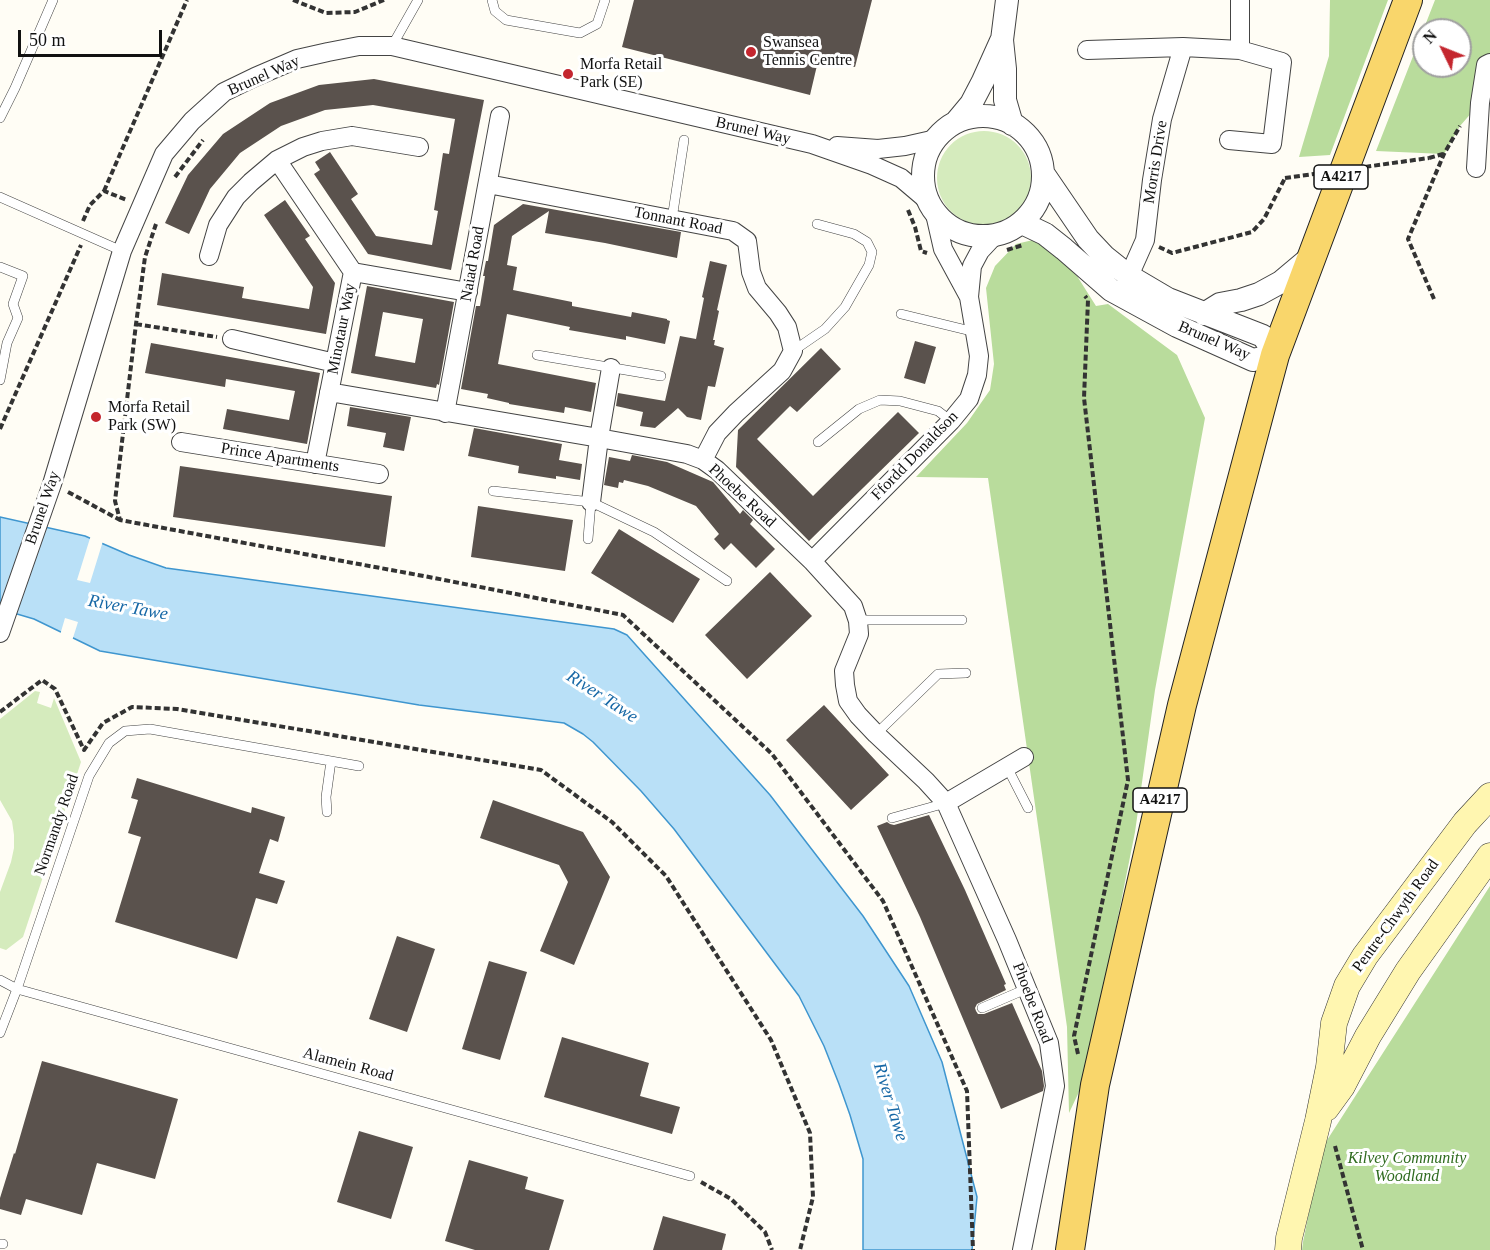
<!DOCTYPE html>
<style>
body{margin:0}
#map{position:relative;width:1490px;height:1250px;overflow:hidden;background:#fffdf5;font-family:Georgia,serif}
canvas{display:block}
.north{position:absolute;left:1412px;top:18px;width:60px;height:60px;box-sizing:border-box;background:#fff;border:2px solid #a0a0a0;border-radius:50%;rotate:313deg;font-size:16px;font-weight:700;line-height:24px;text-align:center;color:#111}
.north::after{content:'';display:block;margin:auto;width:21px;height:27px;background:#c4262e;clip-path:polygon(50% 0,100% 100%,50% 72%,0 100%)}
.scale{position:absolute;left:18px;top:30px;width:144px;height:27px;box-sizing:border-box;border:3px solid #111;border-top:0;padding-left:8px;font-size:18px;line-height:21px;white-space:nowrap;color:#111;-webkit-text-stroke:4px #fff;paint-order:stroke}
</style>
<div id="map">
<canvas width="1490" height="1250"></canvas>
<div class="north">N</div>
<div class="scale">50 m</div>
</div>
<script>
const g = document.querySelector('canvas').getContext('2d');
g.lineJoin = 'round';
function paint(path, color) { g.fillStyle = color; g.fill(path, 'evenodd'); }
const toPath = rows => new Path2D(rows.map(r => 'M' + r).join(''));
function stroke(path, color, width, dash) { g.strokeStyle = color; g.lineWidth = width; g.lineCap = dash ? 'butt' : 'round'; g.setLineDash(dash || []); g.stroke(path); }
function write(font, color, halo, rows, align = 'center') {
  g.font = font + ' Georgia,serif'; g.lineWidth = 6; g.setLineDash([]); g.textBaseline = 'middle'; g.strokeStyle = halo; g.fillStyle = color; for (const [text, x, y, turn = 0] of rows) {
    g.save(); g.translate(x, y); g.rotate((+turn || 0) * Math.PI / 180); g.textAlign = isNaN(turn) ? turn : align; if (halo) g.strokeText(text, 0, 0); g.fillText(text, 0, 0); g.restore();
  }
}
const green = toPath([
 '937 178a47 47 0 1 1 94 0a47 47 0 1 1-94 0Z',
 [35,691,40,692,37,703,51,708,54,698,81,762,23,937,6,950,0,948,0,892,11,862,14,848,14,835,12,821,0,800,0,719]
]);
const forest = toPath([
 [1330,0,1388,0,1330,155,1299,157,1329,56],
 [1435,0,1490,0,1490,63,1480,103,1460,126,1444,154,1376,151],
 [1424,30,1460,30,1460,66,1424,66],
 [1033,240,1052,252,1077,276,1096,306,1108,304,1177,355,1205,418,1155,690,1135,832,1086,1077,1069,1113,1067,1027,988,478,916,477,967,423,990,390,994,364,986,288,995,266,1016,244],
 [1490,886,1490,1250,1302,1250,1303,1242,1322,1148]
]);
const water = toPath([
 [0,517,85,536,129,555,166,568,614,629,627,635,770,795,863,916,909,986,942,1062,977,1197,972,1250,863,1250,863,1159,850,1115,839,1084,824,1046,799,996,674,829,641,791,593,742,583,734,564,723,419,705,100,651,34,619,0,609,0,517]
]);
const pier = toPath([
 [91,535,103,541,90,583,77,580],
 [65,618,78,622,72,641,60,635]
]);
const building = toPath([
 [634,0,872,0,855,67,819,57,810,95,622,47],
 [374,79,484,100,451,270,368,254,314,174,320,170,315,162,330,152,358,194,351,199,376,236,432,245,438,211,434,210,443,153,449,154,455,119,373,105,325,110,281,126,240,153,210,189,189,234,165,223,188,175,223,134,270,103,319,85],
 [285,200,310,236,305,239,335,283,326,334,157,305,162,273,244,287,242,298,309,309,313,287,264,215],
 [523,204,681,232,677,258,605,243,545,233,549,211,512,236,507,265,517,267,513,290,572,302,572,306,631,317,632,312,667,319,667,320,670,321,665,344,626,336,626,340,569,330,570,327,507,314,498,364,596,383,591,412,565,407,564,413,509,404,509,403,487,398,488,394,461,389,476,306,480,306,485,276,483,276,486,261,488,261,494,225],
 [710,261,727,265,717,310,719,311,713,340,715,340,714,345,724,348,715,387,708,386,701,420,687,417,678,408,655,428,640,426,643,412,616,406,618,393,665,401,680,336,696,339,704,298,702,297],
 [367,286,454,302,439,385,437,384,436,388,351,373],
 [383,312,423,319,415,363,375,356],
 [915,341,936,347,925,384,904,378],
 [151,343,320,373,307,444,223,429,227,409,289,420,295,391,226,379,225,387,145,373],
 [821,348,841,369,797,412,790,406,757,439,813,496,898,412,919,433,809,541,736,467,738,430],
 [350,407,411,417,404,451,383,447,386,433,347,426],
 [474,428,562,444,559,460,582,464,580,480,556,476,556,479,518,473,519,466,468,456],
 [632,455,667,462,713,482,740,514,743,510,753,520,750,524,775,549,756,568,731,543,724,550,714,539,719,534,696,506,648,486,624,480,623,483,619,482,618,488,604,485,609,457,630,461],
 [180,466,392,496,385,547,173,517],
 [478,506,573,520,565,571,471,557],
 [619,529,700,579,673,623,591,573],
 [770,572,812,616,747,679,705,635],
 [824,705,889,775,851,810,786,740],
 [137,778,251,813,252,807,285,817,278,842,270,839,259,873,285,881,277,904,256,898,237,959,115,922,141,837,128,833,138,800,131,798],
 [493,800,583,832,610,877,574,965,540,951,568,882,559,865,480,838],
 [929,815,965,890,1006,984,1004,985,1006,990,977,1004,975,1008,976,1011,978,1014,984,1014,1012,1003,1042,1071,1044,1086,1043,1091,1001,1109,920,917,877,826,887,822,890,824,894,825],
 [397,936,435,949,407,1032,369,1019],
 [489,961,527,972,500,1060,462,1049],
 [562,1037,649,1063,640,1096,680,1107,672,1134,544,1097],
 [42,1061,178,1099,155,1179,97,1163,82,1215,26,1199,21,1215,0,1209,0,1198,14,1153,15,1154],
 [359,1131,413,1147,391,1219,337,1202],
 [469,1160,528,1177,525,1189,564,1200,549,1250,475,1250,445,1241],
 [663,1216,726,1234,722,1250,653,1250]
]);
const path = toPath([
 [293,0,326,13,355,12,384,0],
 [1429,158,1443,154],
 [175,177,203,140],
 [104,191,187,0],
 [908,210,915,227,921,251,927,253],
 [83,221,90,205,104,191,127,200],
 [156,224,145,257,136,324,115,501,120,520,429,577,623,615,772,754,883,901,967,1091,973,1250],
 [1159,247,1172,253,1252,232,1264,219,1285,178],
 [1007,250,1023,245],
 [1434,299,1408,239,1444,154,1460,126],
 [136,324,217,337],
 [0,429,81,245],
 [68,492,120,520],
 [0,712,42,680,55,689,84,750,103,723,132,707,177,709,541,770,612,822,666,876,771,1040,810,1133,813,1197,800,1250],
 [1078,1054,1074,1036,1128,780,1084,398,1088,300,1085,296],
 [1335,1146,1363,1250],
 [701,1182,731,1199,765,1232,772,1250]
]);
const service = toPath([
 [492,0,495,11,506,20,580,33,597,24,605,0],
 [392,46,418,0],
 [0,118,15,88,53,0],
 [0,197,122,251],
 [672,219,684,140],
 [0,267,23,276,13,304,18,318,7,343,0,380],
 [901,314,975,332],
 [793,351,825,329,845,307,869,265,872,252,867,242,854,234,817,224],
 [537,355,661,376],
 [818,442,859,409,880,400,900,401,938,411,951,421],
 [493,491,591,502,654,532,727,581],
 [588,539,591,502],
 [858,620,962,620],
 [876,734,938,674,966,673],
 [1007,767,1028,808],
 [327,812,326,797,331,761],
 [892,818,946,803],
 [0,980,17,989,690,1176],
 [982,1008,1026,989],
 [0,1033,17,989,89,776,109,743,125,731,150,729,359,766],
 [0,1244,3,1244]
]);
const minor = toPath([
 [1087,50,1183,47],
 [1229,140,1272,144,1282,62,1240,50],
 [837,146,878,149,905,146,936,139],
 [277,160,353,272],
 [1476,168,1480,103,1486,65,1490,63],
 [488,184,733,231,747,241,751,272,757,288,778,313,787,327,793,351,782,371,736,413,717,433,703,460],
 [935,214,943,249,969,297],
 [209,256,218,225,236,197,251,182,277,160,303,147,322,141,352,136,419,147],
 [353,272,468,292],
 [1129,276,1145,240,1152,180,1162,119,1183,47,1240,50,1240,0],
 [232,339,335,363],
 [329,392,599,438,687,454,703,460,717,470,812,561,853,606,858,621,859,634,844,671,845,685,848,701,858,715,876,734,926,781,946,803,1007,940,1049,1043,1055,1086,1022,1250],
 [445,413,500,116],
 [181,442,379,474],
 [315,464,353,272],
 [591,502,599,438,611,368],
 [812,561,951,421,969,399,977,375,979,356,969,297,972,266,980,251,994,236],
 [0,633,52,484,122,251,164,154,192,121,224,92,255,77,297,59,328,52,359,46,392,46,812,144,872,165,901,178,927,200],
 [946,803,1024,757]
]);
const tertiary = toPath([
 [1007,0,1002,40,1005,69,1005,100,1012,124],
 '923 176a60 60 0 1 1 120 0a60 60 0 1 1-120 0Z',
 [956,122,971,104,983,81,1001,41],
 [1022,223,1045,234,1064,249,1111,290,1177,326,1253,360,1275,355,1263,336,1168,299,1129,276,1104,256,1088,239,1043,173],
 [1204,314,1220,304,1241,300,1259,294,1281,282,1312,256]
]);
const secondary = toPath([
 [1326,1108,1342,1086,1368,1036,1408,971,1490,856],
 [1288,1250,1289,1238,1318,1121,1329,1067,1334,1023,1347,986,1365,956,1465,823,1490,796]
]);
const primary = toPath([
 [1070,1250,1095,1085,1182,705,1264,396,1275,355,1408,0]
]);
const pathBridge = toPath([
 [1285,178,1429,158]
]);
const markers = [
 [751,52,6,"#c4262e"],
 [568,74,6,"#c4262e"],
 [96,417,6,"#c4262e"]
];
const shields = [
 [1341,177,54],
 [1160,800,54]
];
const shieldNames = [
 ["A4217",1341,177],
 ["A4217",1160,800]
];
const poiNames = [
 ["Swansea",763,43],
 ["Tennis Centre",763,61],
 ["Morfa Retail",580,65],
 ["Park (SE)",580,83],
 ["Morfa Retail",108,408],
 ["Park (SW)",108,426]
];
const streetNames = [
 ["Brunel Way",264,76,-24],
 ["Brunel Way",753,131,13],
 ["Morris Drive",1156,162,-81],
 ["Tonnant Road",678,221,11],
 ["Naiad Road",473,264,-80],
 ["Minotaur Way",342,329,-79],
 ["Brunel Way",1214,341,23],
 ["Ffordd Donaldson",915,456,-46],
 ["Prince Apartments",280,458,9],
 ["Phoebe Road",742,496,43],
 ["Brunel Way",43,508,-71],
 ["Normandy Road",57,825,-71],
 ["Pentre-Chwyth Road",1396,916,-54],
 ["Phoebe Road",1032,1003,69],
 ["Alamein Road",348,1065,15]
];
const parkNames = [
 ["Kilvey Community",1407,1159],
 ["Woodland",1407,1177]
];
const waterNames = [
 ["River Tawe",128,608,10],
 ["River Tawe",602,697,33],
 ["River Tawe",890,1102,73]
];
paint(green, '#d5ebbd');
paint(forest, '#b9dc9c');
paint(water, '#b9e0f7');
stroke(water, '#3f96cf', 1.5);
paint(pier, '#fffdf5');
paint(building, '#5a524d');
stroke(service, '#444', 10);
stroke(minor, '#444', 20);
stroke(tertiary, '#444', 24);
stroke(secondary, '#333', 27);
stroke(primary, '#222', 30);
stroke(path, '#333', 4, [6, 3]);
stroke(service, '#fff', 9);
stroke(minor, '#fff', 18);
stroke(tertiary, '#fff', 22);
stroke(secondary, '#fff6b0', 26);
stroke(primary, '#f9d66b', 28);
stroke(pathBridge, '#333', 4, [6, 3]);
for (const [x, y, r, color] of markers) { const dot = new Path2D(); dot.arc(x, y, r, 0, 2 * Math.PI); g.fillStyle = color; g.fill(dot); stroke(dot, '#fff', 2); }
for (const [x, y, w] of shields) { const box = new Path2D(); box.roundRect(x - w / 2, y - 12, w, 24, 4.5); g.fillStyle = '#fff'; g.fill(box); stroke(box, '#111', 1.5); }
write('bold 15px', '#111', null, shieldNames);
write('16px', '#111', '#fff', poiNames, 'left');
write('16px', '#111', '#fff', streetNames);
write('italic 16px', '#2f6b1f', '#fff', parkNames);
write('italic 18px', '#1768a6', '#fff', waterNames);
</script>
